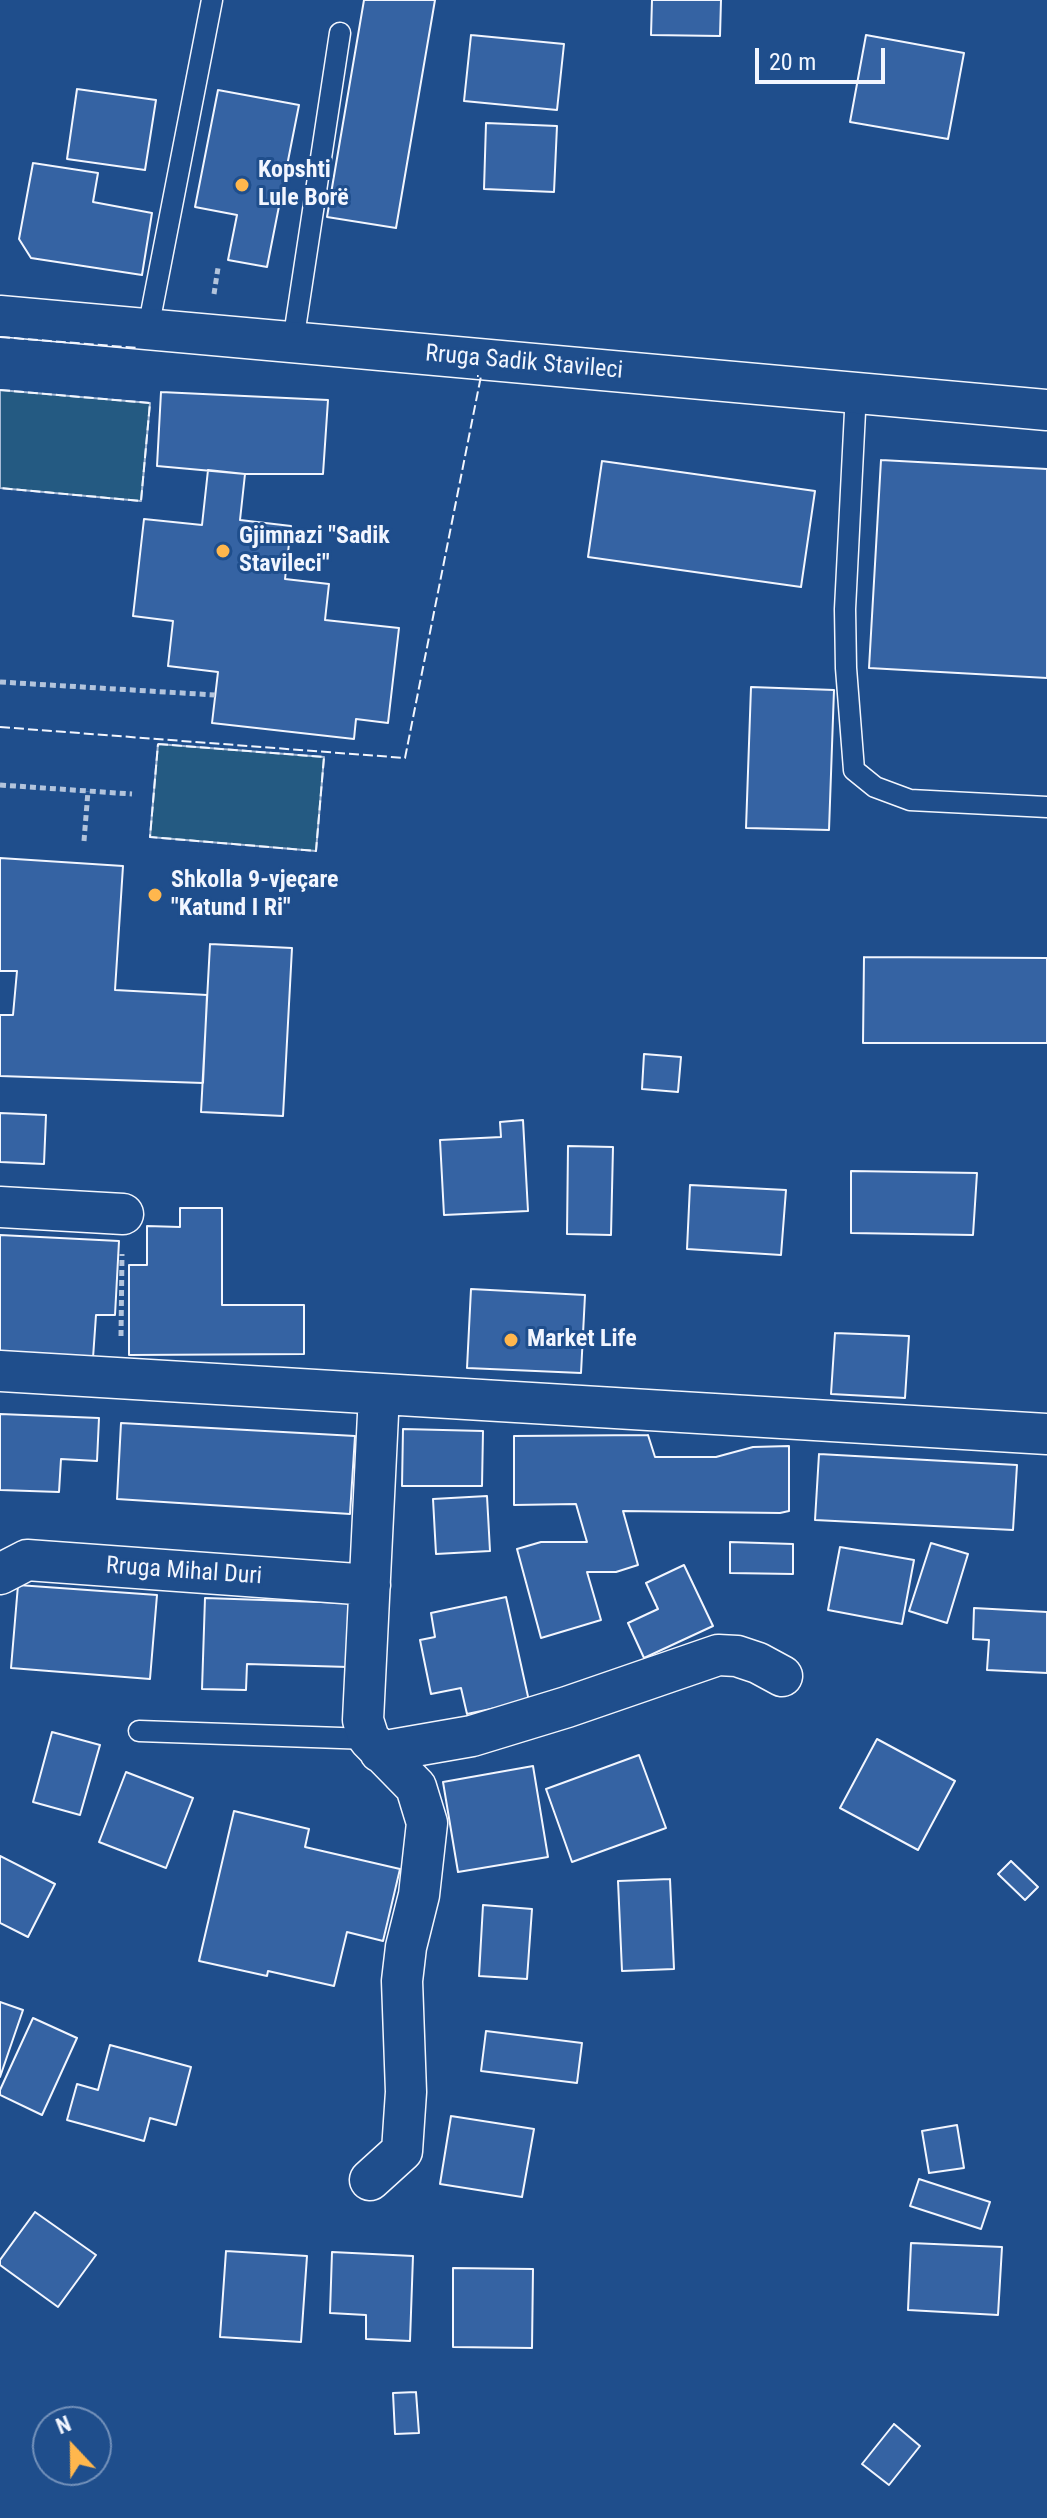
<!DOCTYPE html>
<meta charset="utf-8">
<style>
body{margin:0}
#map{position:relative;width:1047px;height:2518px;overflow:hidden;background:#1f4e8c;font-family:"Roboto Condensed",sans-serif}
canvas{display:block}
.north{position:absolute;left:32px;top:2406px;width:80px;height:80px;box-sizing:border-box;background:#1f4e8c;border:2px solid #7391ba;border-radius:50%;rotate:338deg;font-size:22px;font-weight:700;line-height:32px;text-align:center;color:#f2f6ff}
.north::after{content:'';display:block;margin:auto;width:28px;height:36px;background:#ffb74d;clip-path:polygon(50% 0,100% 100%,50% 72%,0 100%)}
.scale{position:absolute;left:755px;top:48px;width:130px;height:36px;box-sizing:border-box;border:4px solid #f2f6ff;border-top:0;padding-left:10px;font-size:24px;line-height:28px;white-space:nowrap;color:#f2f6ff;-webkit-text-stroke:6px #1f4e8c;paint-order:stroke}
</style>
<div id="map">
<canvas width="1047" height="2518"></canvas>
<div class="north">N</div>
<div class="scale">20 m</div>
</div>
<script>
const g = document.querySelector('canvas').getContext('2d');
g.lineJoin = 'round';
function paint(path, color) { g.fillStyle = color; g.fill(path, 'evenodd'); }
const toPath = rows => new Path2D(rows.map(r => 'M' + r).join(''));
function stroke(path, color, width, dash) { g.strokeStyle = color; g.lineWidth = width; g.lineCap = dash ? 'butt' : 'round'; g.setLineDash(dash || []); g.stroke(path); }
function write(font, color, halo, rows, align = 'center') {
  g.font = font + ' "Roboto Condensed",sans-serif'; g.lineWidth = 6; g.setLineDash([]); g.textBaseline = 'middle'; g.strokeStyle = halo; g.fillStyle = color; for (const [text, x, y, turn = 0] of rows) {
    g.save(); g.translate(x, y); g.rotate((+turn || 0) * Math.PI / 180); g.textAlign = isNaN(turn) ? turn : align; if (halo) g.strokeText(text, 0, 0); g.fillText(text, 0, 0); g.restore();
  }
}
const green = toPath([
 [0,390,150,403,141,501,0,488,0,390],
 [158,744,324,757,316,851,150,837,158,744]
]);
const building = toPath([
 [364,0,435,0,396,228,327,217,364,0],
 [652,0,721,0,720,36,651,35,652,0],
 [471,35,564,44,557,110,464,101,471,35],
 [866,35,964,53,948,139,850,122,866,35],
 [77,89,156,100,145,170,67,159,77,89],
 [218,90,299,105,267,267,228,260,237,215,195,207,218,90],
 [486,123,557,126,554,192,484,189,486,123],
 [33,163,98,173,93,202,152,213,142,275,31,258,19,239,33,163],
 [161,392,328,400,323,474,245,474,157,466,161,392],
 [881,460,1047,469,1047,678,869,668,881,460],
 [602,461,815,491,801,587,588,557,602,461],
 [208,470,245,474,240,520,291,526,285,579,329,584,325,620,399,628,388,723,356,719,354,739,212,723,218,672,168,666,173,621,133,616,144,519,202,525,208,470],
 [751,687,834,690,829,830,746,828,751,687],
 [0,858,123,866,115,990,207,995,203,1083,0,1076,0,1015,13,1015,17,971,0,971,0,858],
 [210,944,292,948,283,1116,201,1112,210,944],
 [864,957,1047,958,1047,1043,863,1043,864,957],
 [644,1054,681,1057,678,1092,642,1089,644,1054],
 [0,1113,46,1115,44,1164,0,1162,0,1113],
 [523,1120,528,1211,444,1215,440,1140,501,1137,500,1122,523,1120],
 [568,1146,613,1147,611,1235,567,1234,568,1146],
 [851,1171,977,1173,973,1235,851,1233,851,1171],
 [690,1185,786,1190,781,1255,687,1249,690,1185],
 [180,1208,222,1208,222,1305,304,1305,304,1354,129,1355,129,1265,147,1265,147,1226,180,1227,180,1208],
 [0,1235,119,1241,115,1315,96,1315,93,1358,0,1353,0,1235],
 [471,1289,585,1295,581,1373,467,1368,471,1289],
 [835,1333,909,1336,905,1398,831,1394,835,1333],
 [0,1414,99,1418,97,1461,61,1459,59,1492,0,1490,0,1414],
 [121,1423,355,1436,350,1514,117,1499,121,1423],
 [403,1429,483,1431,482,1486,402,1486,403,1429],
 [648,1435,655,1457,716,1457,753,1447,789,1446,789,1511,780,1513,623,1511,638,1565,616,1572,587,1572,601,1620,541,1638,517,1549,541,1542,587,1542,576,1504,514,1505,514,1436,648,1435],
 [819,1454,1017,1465,1013,1530,815,1520,819,1454],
 [487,1496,490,1551,436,1554,433,1499,487,1496],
 [730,1542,793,1544,793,1574,730,1573,730,1542],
 [931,1543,968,1554,947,1623,909,1611,931,1543],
 [840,1547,914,1560,902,1624,828,1610,840,1547],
 [684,1565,713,1626,644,1658,628,1623,658,1609,646,1583,684,1565],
 [18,1585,157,1595,150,1679,11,1668,18,1585],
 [506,1597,529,1701,467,1714,461,1688,431,1694,420,1640,435,1637,431,1613,506,1597],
 [205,1598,350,1603,348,1667,247,1664,246,1690,202,1689,205,1598],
 [974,1608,1047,1612,1047,1673,987,1670,989,1640,973,1639,974,1608],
 [52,1732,100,1745,80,1815,33,1802,52,1732],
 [877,1739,955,1781,918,1850,840,1808,877,1739],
 [639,1755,666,1828,572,1862,546,1789,639,1755],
 [533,1766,548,1857,458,1872,443,1782,533,1766],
 [126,1772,193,1798,166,1868,99,1842,126,1772],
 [234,1811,309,1829,305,1847,400,1869,383,1941,347,1932,334,1986,268,1971,267,1976,199,1961,234,1811],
 [0,1856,55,1884,28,1937,0,1923,0,1856],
 [1011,1861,1038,1887,1025,1900,998,1874,1011,1861],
 [670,1879,674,1969,622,1971,618,1881,670,1879],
 [483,1905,532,1909,527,1979,479,1976,483,1905],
 [0,2002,23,2010,0,2077,0,2002],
 [33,2018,77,2038,42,2115,0,2095,0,2090,33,2018],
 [486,2031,582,2043,577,2083,481,2071,486,2031],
 [110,2045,191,2067,176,2125,150,2118,144,2141,67,2120,77,2084,98,2090,110,2045],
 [451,2116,534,2129,522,2197,440,2184,451,2116],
 [957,2125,964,2168,929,2173,922,2131,957,2125],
 [919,2179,990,2202,981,2229,910,2206,919,2179],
 [35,2212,96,2255,58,2307,0,2265,0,2260,35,2212],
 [911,2243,1002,2247,998,2315,908,2310,911,2243],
 [226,2251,307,2256,301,2342,220,2337,226,2251],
 [332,2252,413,2256,410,2341,366,2339,366,2315,330,2313,332,2252],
 [453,2268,533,2269,532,2348,453,2347,453,2268],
 [416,2392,419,2433,395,2434,393,2393,416,2392],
 [894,2424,920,2446,889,2485,862,2464,894,2424]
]);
const path = toPath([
 [214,294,218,268],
 [0,682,215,695],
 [0,785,132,794],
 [84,841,88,791],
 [121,1336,122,1254]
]);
const service = toPath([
 [148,329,212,0],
 [293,342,340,33],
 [856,392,845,609,846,668,854,770,875,787,910,800,1047,807],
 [139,1731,369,1739]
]);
const minor = toPath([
 [0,316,1047,410],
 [0,1207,123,1214],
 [0,1371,1047,1434],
 [0,1574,27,1560,370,1585],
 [380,1752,472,1736,567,1707,718,1655,737,1656,758,1663,782,1676],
 [370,2180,402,2151,406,2092,402,1981,406,1947,419,1895,427,1823,416,1787,369,1739,363,1720,379,1394]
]);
const fence = toPath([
 [0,337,138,348],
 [0,390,150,403,141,501,0,488],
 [0,727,405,758,481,376,477,376],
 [158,744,324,757,316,851,150,837,158,744]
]);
const markers = [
 [242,185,8,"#ffb74d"],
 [223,551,8,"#ffb74d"],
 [155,895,8,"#ffb74d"],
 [511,1340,8,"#ffb74d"]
];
const poiNames = [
 ["Kopshti",258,171],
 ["Lule Borë",258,199],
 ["Gjimnazi \"Sadik",239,537],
 ["Stavileci\"",239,565],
 ["Shkolla 9-vjeçare",171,881],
 ["\"Katund I Ri\"",171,909],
 ["Market Life",527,1340]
];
const streetNames = [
 ["Rruga Sadik Stavileci",524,363,5],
 ["Rruga Mihal Duri",184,1572,4]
];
paint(green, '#245a82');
stroke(green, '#a8bbd7', 2);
paint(building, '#3563a3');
stroke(building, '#f2f6ff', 2);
stroke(service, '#f2f6ff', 23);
stroke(minor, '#f2f6ff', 43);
stroke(path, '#b3c4dc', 5, [6, 4]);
stroke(service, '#1f4e8c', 20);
stroke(minor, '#1f4e8c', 40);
stroke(fence, '#f2f6ff', 2, [10, 4]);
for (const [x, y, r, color] of markers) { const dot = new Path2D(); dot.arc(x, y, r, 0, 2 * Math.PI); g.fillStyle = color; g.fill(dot); stroke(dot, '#1f4e8c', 3); }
write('bold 24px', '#f2f6ff', '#1f4e8c', poiNames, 'left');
write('24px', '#f2f6ff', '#1f4e8c', streetNames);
</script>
